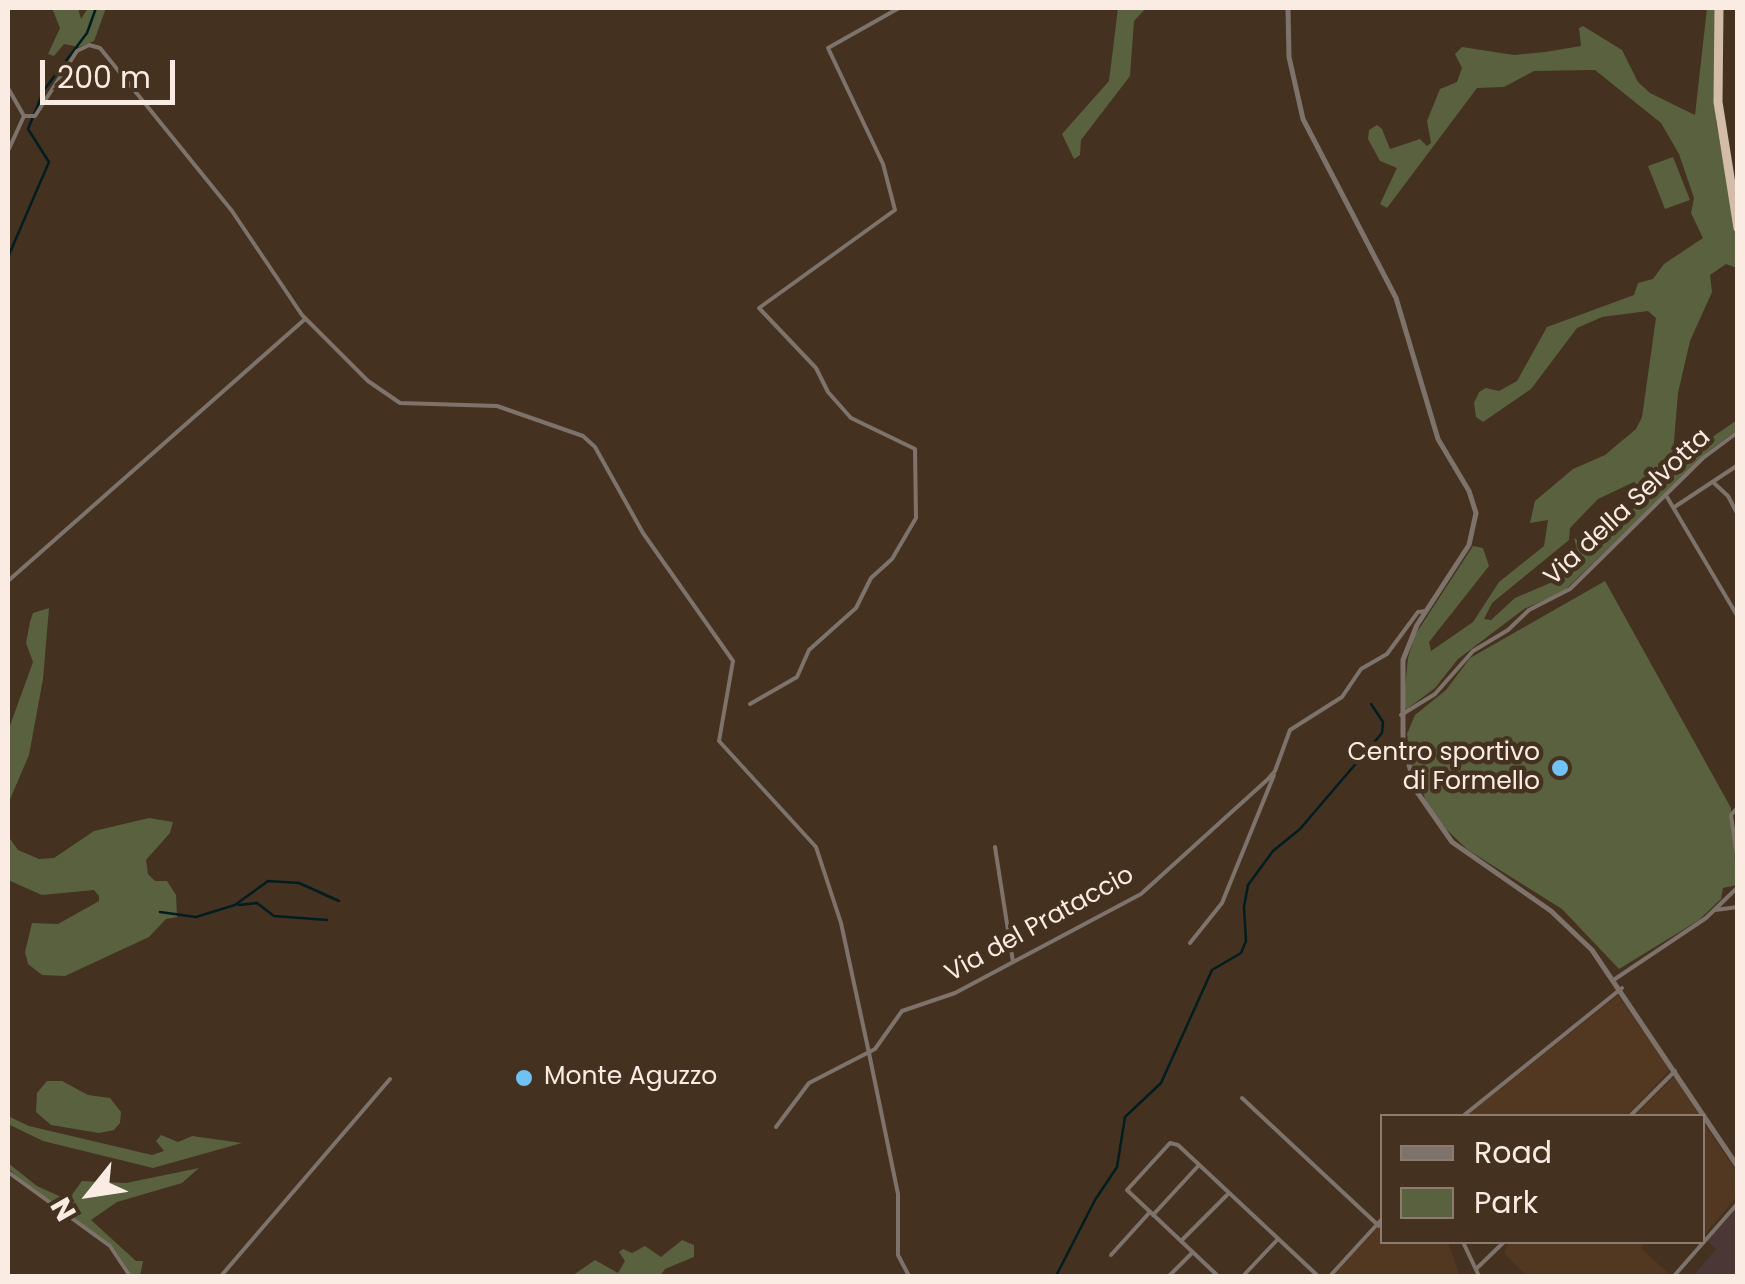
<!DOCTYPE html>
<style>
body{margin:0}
#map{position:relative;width:1745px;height:1284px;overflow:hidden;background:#45311f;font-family:Poppins,sans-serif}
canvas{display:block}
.frame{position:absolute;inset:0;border:10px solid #faece2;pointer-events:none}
.legend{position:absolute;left:1380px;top:1114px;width:325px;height:130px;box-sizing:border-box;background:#45311f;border:2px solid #8d7c6d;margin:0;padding:12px 18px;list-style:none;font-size:30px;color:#faece2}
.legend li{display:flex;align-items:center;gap:20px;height:50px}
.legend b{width:50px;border:2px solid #8d7c6d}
.north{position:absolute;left:40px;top:1144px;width:100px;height:100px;-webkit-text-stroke:8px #45311f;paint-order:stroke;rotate:240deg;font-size:28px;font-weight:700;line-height:40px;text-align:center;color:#faece2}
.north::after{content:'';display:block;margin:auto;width:35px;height:45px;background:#faece2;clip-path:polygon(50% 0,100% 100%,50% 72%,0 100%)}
.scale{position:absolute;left:40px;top:60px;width:135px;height:45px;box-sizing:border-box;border:5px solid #faece2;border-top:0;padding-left:12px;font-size:30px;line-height:35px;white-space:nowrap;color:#faece2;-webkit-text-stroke:8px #45311f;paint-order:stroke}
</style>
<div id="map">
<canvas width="1745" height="1284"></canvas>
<div class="frame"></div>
<ul class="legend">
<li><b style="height:12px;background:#7e736a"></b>Road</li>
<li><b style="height:28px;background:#59613f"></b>Park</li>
</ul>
<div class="north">N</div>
<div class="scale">200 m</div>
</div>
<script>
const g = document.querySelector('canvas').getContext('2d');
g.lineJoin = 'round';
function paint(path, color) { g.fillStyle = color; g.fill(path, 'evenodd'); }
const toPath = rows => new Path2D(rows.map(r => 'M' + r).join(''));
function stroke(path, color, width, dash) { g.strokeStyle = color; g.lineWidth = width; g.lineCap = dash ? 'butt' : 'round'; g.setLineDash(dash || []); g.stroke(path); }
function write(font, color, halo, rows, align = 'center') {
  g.font = font + ' Poppins,sans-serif'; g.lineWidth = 9; g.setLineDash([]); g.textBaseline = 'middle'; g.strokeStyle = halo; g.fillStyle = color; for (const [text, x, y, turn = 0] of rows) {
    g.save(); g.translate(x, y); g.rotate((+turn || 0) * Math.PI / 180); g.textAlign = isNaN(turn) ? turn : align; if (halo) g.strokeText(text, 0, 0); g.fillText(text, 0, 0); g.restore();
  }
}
const commercial = toPath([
 [1737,1207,1737,1276,1693,1276,1716,1249,1707,1241]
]);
const built = toPath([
 [1618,995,1670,1070,1626,1116,1466,1116],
 [1675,1077,1700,1116,1634,1116,1672,1079],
 [1702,1120,1738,1174,1737,1196,1703,1237],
 [1382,1222,1382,1242,1448,1242,1460,1276,1333,1276],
 [1509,1242,1646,1242,1641,1248,1670,1275,1527,1276,1504,1253]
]);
const green = toPath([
 [52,8,78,8,81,19,88,8,106,8,94,41,79,47,64,44,54,56,48,54,60,28],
 [1118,8,1146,8,1134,21,1130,76,1081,140,1080,155,1074,159,1062,134,1109,81],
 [1707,8,1715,8,1716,121,1737,241,1737,268,1726,264,1710,275,1712,292,1690,341,1678,393,1672,465,1737,420,1737,430,1709,451,1563,592,1524,609,1458,659,1435,688,1407,709,1403,707,1408,658,1415,635,1473,546,1483,548,1489,566,1429,642,1431,651,1473,622,1499,582,1544,546,1548,520,1530,523,1535,501,1573,469,1605,455,1636,429,1642,417,1656,318,1648,311,1602,317,1577,328,1531,389,1483,422,1476,417,1474,403,1479,392,1486,388,1499,391,1517,381,1547,327,1634,295,1638,283,1653,279,1664,264,1703,238,1691,213,1694,198,1679,154,1661,123,1595,70,1534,71,1504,87,1477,88,1387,208,1380,204,1397,168,1380,161,1368,139,1369,130,1377,125,1382,129,1390,149,1420,139,1427,146,1431,143,1427,121,1440,89,1457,82,1462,68,1455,54,1462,47,1514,55,1545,52,1581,46,1579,28,1583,26,1622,50,1638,82,1650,93,1695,115],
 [1634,482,1647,493,1604,541,1585,545,1574,538,1579,556,1557,580,1515,598,1491,620,1484,619,1492,603,1569,540,1570,528,1598,499],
 [1673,157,1690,200,1665,209,1648,166],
 [1605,581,1731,808,1737,885,1723,888,1721,899,1699,920,1619,969,1562,909,1468,850,1446,829,1426,802,1419,778,1414,778,1407,734,1415,715,1446,690,1470,658],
 [49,608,43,679,29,755,8,804,8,731,33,662,26,643,30,622,33,613],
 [149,818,173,822,170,833,146,860,148,874,155,881,167,881,176,895,177,917,166,919,149,937,65,976,42,975,28,964,25,952,32,923,58,924,99,901,99,896,94,890,42,895,8,880,8,836,18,850,39,859,54,858,94,831],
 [47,1081,62,1081,88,1095,110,1098,121,1112,120,1123,114,1130,99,1133,51,1125,36,1112,37,1093],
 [8,1116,29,1126,152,1155,164,1151,156,1141,161,1135,178,1142,192,1136,242,1143,153,1168,43,1141,8,1124],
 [8,1163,37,1186,68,1200,82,1181,126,1183,199,1168,182,1183,117,1202,91,1220,136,1261,143,1261,140,1276,132,1276,114,1248,22,1181,8,1168],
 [682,1240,694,1245,694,1257,665,1269,660,1276,572,1276,595,1260,618,1273,625,1261,619,1252,623,1249,632,1253,645,1246,661,1257]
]);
const stream = toPath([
 [8,257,49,162,28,129,44,90,87,33,96,8],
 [239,905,257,903,274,916,327,920],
 [160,912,196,917,212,912,235,905,268,881,299,883,339,901],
 [1056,1276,1095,1200,1117,1167,1125,1117,1161,1083,1212,970,1241,953,1246,941,1244,907,1248,885,1273,851,1300,829,1382,733,1383,722,1371,704]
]);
const minor = toPath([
 [8,88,24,116,35,116,77,51,89,45,100,48,232,211,302,315,368,381,400,403,497,406,583,436,595,447,643,533,733,661,719,741,816,847,841,923,869,1053,898,1194,898,1255,909,1276],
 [8,151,24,116],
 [1714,483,1728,496,1738,515],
 [1667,497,1738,617],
 [1676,506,1738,465],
 [8,581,304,320],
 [750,704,797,677,809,650,856,608,871,578,892,559,916,518,915,449,851,418,828,392,816,368,759,308,895,210,883,164,828,48,899,8],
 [1401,715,1435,694,1473,651,1508,630,1529,610,1570,589,1703,458,1738,432],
 [1738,807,1731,815,1738,863],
 [995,847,1013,962],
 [1715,910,1738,907],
 [1190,943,1222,903,1274,775],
 [1615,979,1706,918,1738,887],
 [1242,1098,1379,1226],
 [1463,1116,1622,988],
 [1630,1116,1675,1071],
 [776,1127,809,1083,875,1049,902,1011,955,993,1141,894,1267,780,1275,771,1290,730,1342,697,1361,669,1387,654,1418,612,1426,611],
 [8,1172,110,1246,130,1276],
 [1153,1215,1199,1165],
 [1181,1241,1227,1195],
 [1463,1242,1479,1276],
 [1111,1255,1150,1212],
 [1476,1269,1504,1242],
 [221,1276,390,1079],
 [1169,1276,1193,1252],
 [1218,1276,1127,1190,1170,1143,1178,1145,1318,1276],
 [1243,1276,1278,1239],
 [1330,1276,1382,1219],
 [1674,1276,1738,1203]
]);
const tertiary = toPath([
 [1288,8,1289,57,1303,119,1396,298,1438,439,1469,491,1476,513,1469,545,1417,625,1403,660,1403,740,1415,789,1452,842,1551,911,1592,950,1738,1167]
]);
const trunk = toPath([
 [1719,8,1718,102,1738,228]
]);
const markers = [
 [1560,768,10,"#70c1f4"],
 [524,1078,10,"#70c1f4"]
];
const streetNames = [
 ["Via della Selvotta",1628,508,-43],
 ["Via del Prataccio",1040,925,-29]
];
const poiNames = [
 ["Centro sportivo",1540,754],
 ["di Formello",1540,783],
 ["Monte Aguzzo",544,1078,"left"]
];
paint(commercial, '#4c3737');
paint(built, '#523721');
paint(green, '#59613f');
stroke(stream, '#021d21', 2.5);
stroke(minor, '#7e736a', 4);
stroke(tertiary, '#7e736a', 5);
stroke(trunk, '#d3bca8', 9);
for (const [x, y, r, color] of markers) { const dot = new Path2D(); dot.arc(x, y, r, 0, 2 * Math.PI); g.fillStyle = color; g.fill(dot); stroke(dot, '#45311f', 4); }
write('25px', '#faece2', '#45311f', streetNames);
write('25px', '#faece2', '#45311f', poiNames, 'right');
</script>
